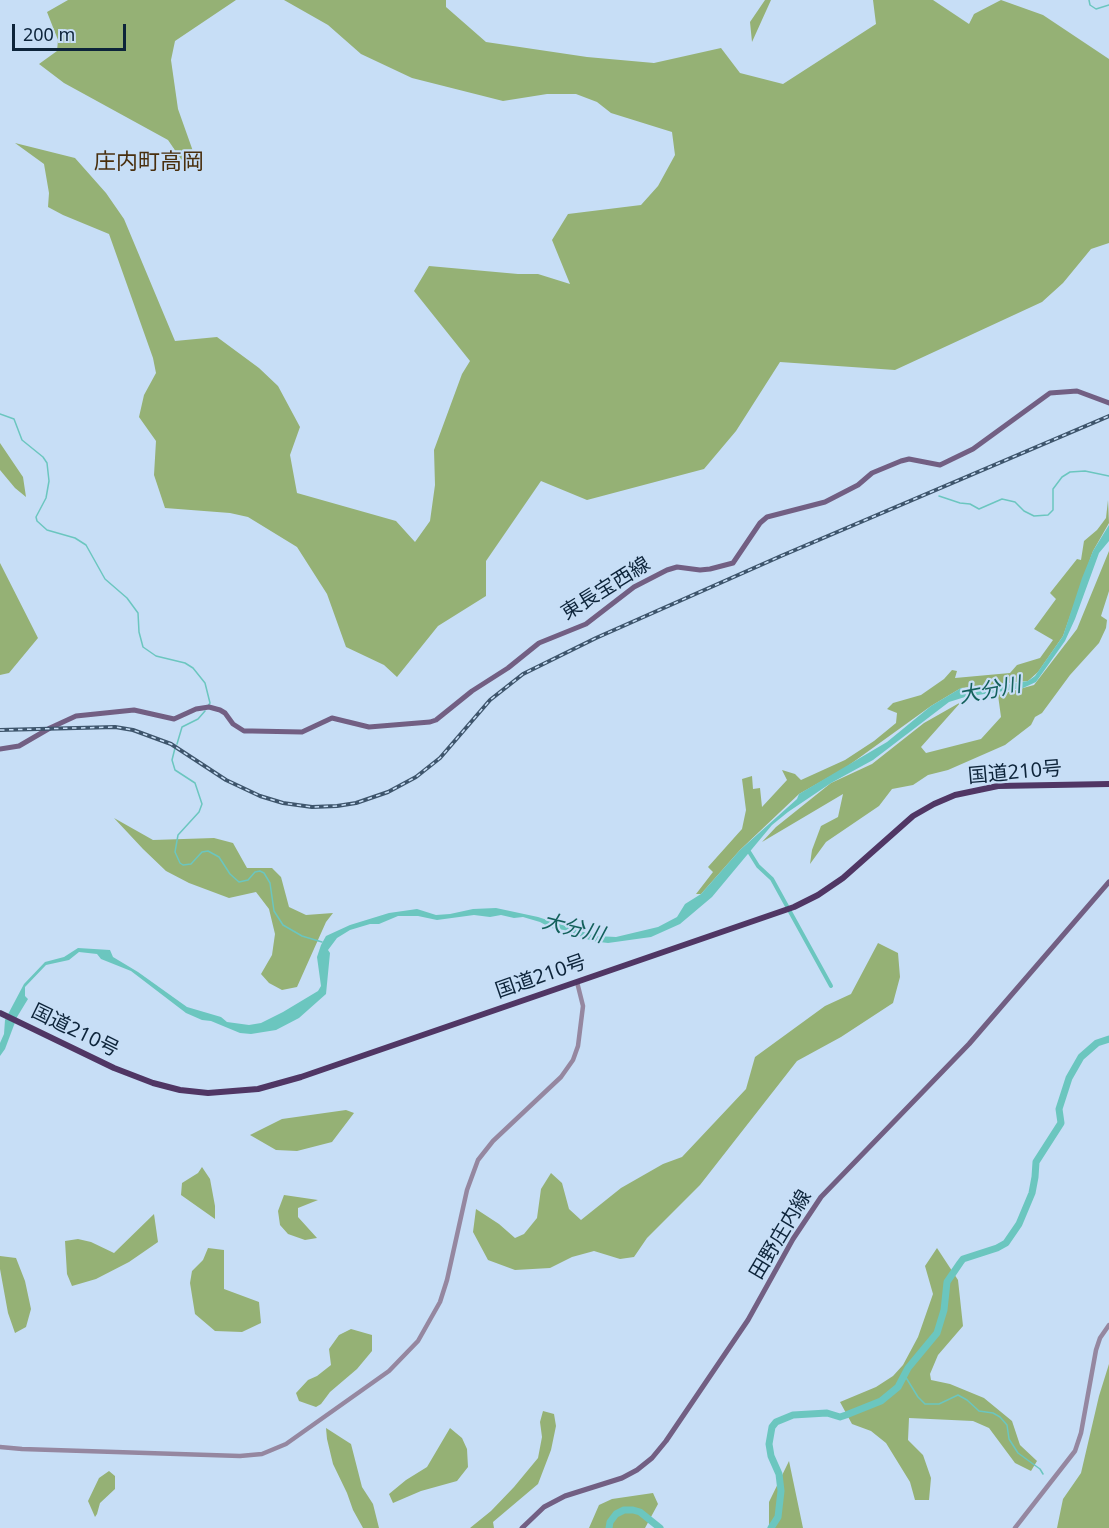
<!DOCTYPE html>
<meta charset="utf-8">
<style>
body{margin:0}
#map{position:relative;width:1109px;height:1528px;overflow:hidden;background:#c7def6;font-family:"Noto Sans",sans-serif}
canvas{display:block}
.scale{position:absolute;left:12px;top:24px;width:114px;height:27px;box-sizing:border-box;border:3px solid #0d243a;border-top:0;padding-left:8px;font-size:18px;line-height:21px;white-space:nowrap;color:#0d243a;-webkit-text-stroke:4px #c7def6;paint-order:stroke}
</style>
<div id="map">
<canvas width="1109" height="1528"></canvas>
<div class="scale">200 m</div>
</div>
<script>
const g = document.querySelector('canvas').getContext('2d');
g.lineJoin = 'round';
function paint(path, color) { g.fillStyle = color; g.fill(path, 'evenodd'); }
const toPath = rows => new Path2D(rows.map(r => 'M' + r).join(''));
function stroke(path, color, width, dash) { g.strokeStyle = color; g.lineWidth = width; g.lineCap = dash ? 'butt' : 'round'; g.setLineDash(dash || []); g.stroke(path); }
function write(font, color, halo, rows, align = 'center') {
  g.font = font + ' "Noto Sans","Noto Sans JP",sans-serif'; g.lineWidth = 4.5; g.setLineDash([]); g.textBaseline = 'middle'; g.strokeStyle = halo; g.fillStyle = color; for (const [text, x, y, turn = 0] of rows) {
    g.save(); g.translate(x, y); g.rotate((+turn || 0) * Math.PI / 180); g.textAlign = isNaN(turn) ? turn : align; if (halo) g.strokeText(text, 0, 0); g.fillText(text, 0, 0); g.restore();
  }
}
const forest = toPath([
 [68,0,236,0,175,41,171,60,178,109,200,171,183,162,168,140,64,83,39,64,57,51,58,40,47,12],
 [284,0,446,0,446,7,486,42,587,57,654,63,721,48,740,73,783,84,876,24,873,0,933,0,969,24,974,14,1001,0,1043,15,1109,59,1109,243,1091,249,1063,283,1042,302,895,370,780,362,736,431,704,469,587,500,541,481,486,561,486,596,438,626,397,677,384,665,346,647,327,594,297,547,248,517,230,513,165,508,154,475,156,441,139,417,144,395,156,373,153,358,109,234,63,215,48,207,49,193,44,164,15,143,75,158,106,193,124,219,175,341,217,337,259,368,278,386,300,427,290,455,297,493,396,521,415,542,430,521,435,485,434,450,462,374,470,361,414,291,429,266,518,274,538,274,570,284,552,240,568,214,641,205,658,186,675,155,672,132,611,113,597,102,576,94,547,94,503,101,412,78,361,54,328,25],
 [765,0,771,0,752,42,750,22],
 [0,443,23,477,26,497,15,488,0,470],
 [1108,500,1109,523,1093,551,1063,636,1038,672,1028,681,961,688,931,706,845,768,799,794,740,850,701,894,696,894,713,872,708,867,742,829,746,810,742,779,752,776,753,789,760,788,762,807,787,780,782,770,795,774,801,780,845,760,874,741,896,723,897,713,887,709,893,703,921,695,944,679,952,670,957,671,955,678,1010,673,1017,665,1040,658,1053,640,1034,629,1056,599,1050,593,1077,559,1081,560,1084,541,1097,530,1106,518],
 [1109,551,1109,591,1101,616,1107,620,1106,628,1099,643,1070,675,1042,713,1035,717,1031,725,1005,745,948,770,928,775,913,785,892,789,879,806,826,842,810,864,812,850,821,826,838,817,843,794,762,842,776,827,831,783,872,764,924,723,961,702,921,747,926,753,981,739,1001,717,998,695,1034,685,1077,629],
 [0,563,38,638,9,673,0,675],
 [114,818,153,840,214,838,233,843,247,868,272,868,281,877,289,907,306,915,333,913,326,922,297,987,282,990,269,983,261,974,272,955,275,934,269,909,256,892,229,898,189,883,166,871,143,849],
 [878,943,898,953,900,977,893,1003,841,1037,797,1061,700,1185,647,1238,634,1257,620,1259,594,1251,572,1257,550,1268,515,1270,488,1260,473,1232,476,1209,499,1224,515,1238,524,1234,537,1218,541,1189,551,1173,562,1183,569,1209,581,1220,621,1188,663,1164,682,1157,746,1089,755,1057,825,1006,851,994],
 [346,1110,354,1113,332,1142,297,1151,276,1150,250,1135,282,1119],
 [202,1167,210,1179,215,1206,215,1219,181,1195,182,1183,198,1173],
 [284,1195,318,1200,298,1208,298,1217,317,1238,305,1240,288,1234,280,1225,278,1211],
 [154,1214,158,1242,129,1262,96,1279,72,1286,67,1274,65,1241,78,1239,91,1242,114,1253],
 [208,1248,224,1250,224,1289,259,1302,261,1323,242,1332,215,1331,195,1314,190,1283,192,1271,203,1260],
 [937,1248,958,1280,963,1326,938,1355,930,1374,931,1380,950,1384,984,1398,1012,1421,1020,1445,1037,1461,1031,1471,1015,1463,989,1428,973,1421,909,1418,908,1440,923,1455,931,1478,929,1500,915,1500,910,1482,886,1443,871,1431,852,1424,840,1402,876,1387,893,1376,903,1365,918,1337,933,1294,925,1266],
 [0,1256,16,1258,25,1281,31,1309,26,1327,15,1333,8,1313,0,1269],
 [351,1329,372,1335,372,1351,357,1369,330,1392,321,1404,316,1407,299,1401,296,1393,308,1380,317,1376,331,1365,329,1349,339,1335],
 [1109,1364,1109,1528,1057,1528,1063,1499,1081,1473,1099,1396],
 [543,1411,554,1414,556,1426,551,1450,538,1484,493,1522,494,1528,470,1528,491,1511,514,1487,538,1458,542,1437,540,1422],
 [326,1428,351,1444,362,1487,373,1504,379,1528,363,1528,353,1510,347,1493,333,1464,327,1439],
 [450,1428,462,1438,467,1449,468,1467,457,1481,421,1491,393,1503,389,1494,406,1480,427,1467],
 [789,1461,803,1528,769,1528,769,1502],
 [109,1471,115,1476,115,1489,100,1503,97,1514,95,1517,88,1501,99,1478],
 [653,1493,658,1504,645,1528,589,1528,599,1505,612,1499]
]);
const water = toPath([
 [1109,525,1109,541,1099,553,1075,619,1065,641,1036,682,1023,688,965,697,949,702,873,760,831,783,788,812,772,825,712,897,680,924,651,937,608,943,592,941,564,930,551,928,540,922,523,917,514,918,501,915,490,917,474,915,437,920,418,916,398,916,379,924,370,924,350,930,337,938,328,950,330,953,326,994,299,1018,276,1030,251,1034,240,1033,211,1021,202,1020,186,1013,131,971,101,959,97,954,79,952,69,960,46,965,25,987,25,996,28,999,17,1017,5,1049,0,1056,0,1043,4,1034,5,1020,24,984,45,962,64,957,78,948,110,950,113,957,138,972,187,1007,221,1017,227,1022,249,1025,261,1023,283,1012,318,991,321,986,317,957,321,945,326,936,350,925,389,913,417,909,436,915,450,914,473,909,496,908,538,917,596,936,616,937,658,927,677,917,685,904,701,894,740,850,797,799,799,794,887,742,931,706,961,688,966,691,985,686,1005,685,1028,681,1035,676,1063,636,1082,578,1093,551]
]);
const stream = toPath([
 [1089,0,1090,5,1096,9,1109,5],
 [0,414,14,419,22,440,43,457,47,463,49,481,46,498,36,517,37,521,47,530,75,538,86,545,105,579,127,598,138,613,139,632,143,647,156,656,185,663,193,668,205,683,210,703,208,706],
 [939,496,960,503,970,504,979,509,1002,499,1015,502,1024,511,1034,516,1048,515,1053,510,1053,489,1062,477,1070,472,1085,471,1109,476],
 [177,744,182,727,198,719,205,711],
 [175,748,172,760,175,770,195,783,202,804,199,812,178,835,175,852,180,863,183,865,191,864,202,852,208,851,219,857,230,874,239,882,248,880,255,872,260,871,264,873,270,883,274,911,283,925,302,936,322,942],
 [905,1376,918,1397,925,1404,939,1404,958,1395,967,1400,979,1411,993,1413,1000,1417,1007,1425,1009,1439,1018,1453,1040,1469,1043,1474]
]);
const canal = toPath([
 [748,850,758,866,772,879,831,986]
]);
const river = toPath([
 [609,1528,610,1522,616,1514,624,1510,633,1510,640,1512,660,1528],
 [771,1528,778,1517,781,1491,779,1474,771,1456,769,1444,772,1427,776,1422,793,1415,827,1413,840,1417,846,1415,881,1401,898,1387,908,1368,937,1333,944,1310,947,1282,960,1263,963,1259,997,1248,1006,1243,1019,1224,1032,1193,1035,1177,1036,1162,1061,1123,1059,1109,1069,1078,1081,1057,1097,1043,1109,1039]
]);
const tertiary = toPath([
 [0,1447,22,1449,240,1456,262,1454,286,1444,389,1371,418,1341,440,1302,447,1280,467,1190,478,1160,493,1141,561,1077,573,1060,578,1046,583,1006,577,982],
 [1015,1528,1075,1451,1081,1433,1096,1350,1100,1338,1109,1325]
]);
const secondary = toPath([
 [0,749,19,746,50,728,76,716,134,710,174,719,196,709,209,707,220,710,225,713,233,724,244,731,252,731,302,732,332,718,369,727,430,722,436,720,472,691,508,668,539,643,586,624,634,587,667,570,677,567,700,570,710,569,733,563,760,523,767,517,825,502,858,485,872,473,901,461,909,459,940,465,973,449,1050,393,1077,391,1109,403],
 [522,1528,544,1507,565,1496,622,1478,637,1470,652,1458,666,1441,748,1320,793,1239,821,1197,969,1044,1109,882]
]);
const trunk = toPath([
 [0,1013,114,1068,153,1083,180,1090,208,1093,258,1089,301,1077,794,907,818,895,843,878,913,816,934,804,955,795,998,786,1109,784]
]);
const rail = toPath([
 [0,730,115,727,133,730,171,744,226,780,260,796,283,803,312,807,337,806,356,803,388,792,416,777,440,758,490,700,523,674,596,638,781,556,1109,416]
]);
const streetNames = [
 ["東長宝西線",606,589,-32],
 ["国道210号",1015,773,-5],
 ["国道210号",541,977,-19],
 ["国道210号",75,1031,26],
 ["田野庄内線",781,1235,-59]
];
const waterNames = [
 ["大分川",990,691,-11],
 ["大分川",573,929,14]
];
const quarterNames = [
 ["庄内町高岡",149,163]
];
paint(forest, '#95b175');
paint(water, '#6bc6bf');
stroke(stream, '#6bc6bf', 1.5);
stroke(canal, '#6bc6bf', 4);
stroke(river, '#6bc6bf', 7);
stroke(tertiary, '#9587a0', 4.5);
stroke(secondary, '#725f83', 5);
stroke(trunk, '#503664', 6);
stroke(rail, '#3e556c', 4);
stroke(rail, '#c7def6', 1.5, [4.5]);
write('20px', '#0d243a', '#c7def6', streetNames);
write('italic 21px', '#13605b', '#c7def6', waterNames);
write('22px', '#492f0e', '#c7def6', quarterNames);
</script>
